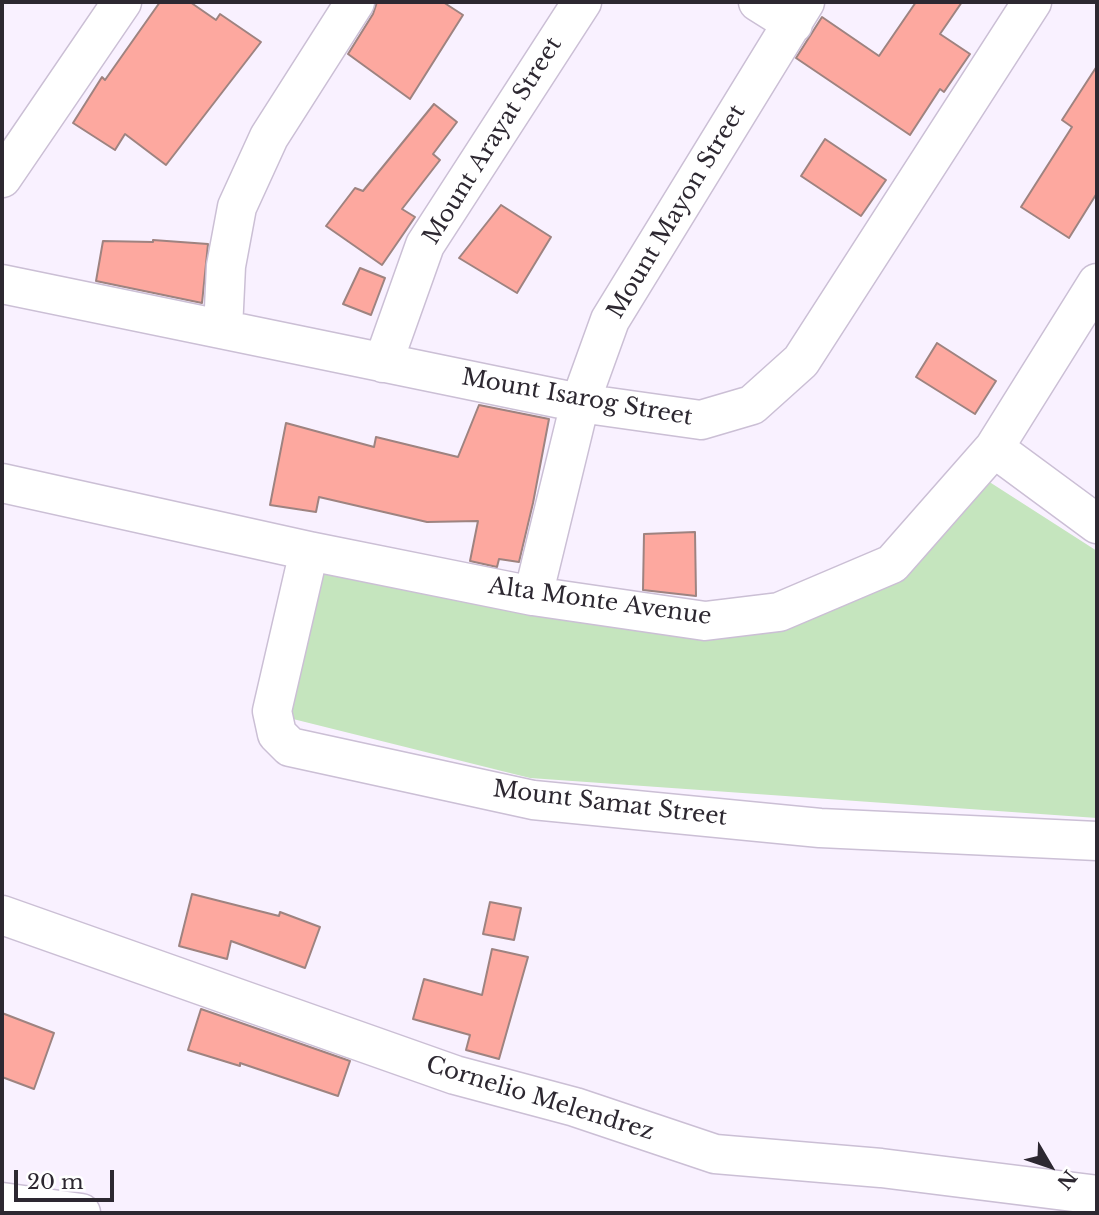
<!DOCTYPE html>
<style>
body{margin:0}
#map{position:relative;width:1099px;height:1215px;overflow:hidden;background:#f9f1ff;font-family:"Libre Baskerville",serif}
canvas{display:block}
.frame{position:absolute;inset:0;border:4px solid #2d2831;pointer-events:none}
.north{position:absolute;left:1015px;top:1131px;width:70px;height:70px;-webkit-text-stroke:5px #fff;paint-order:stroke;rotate:129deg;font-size:19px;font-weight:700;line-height:28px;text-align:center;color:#2d2831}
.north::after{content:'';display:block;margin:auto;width:24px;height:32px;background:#2d2831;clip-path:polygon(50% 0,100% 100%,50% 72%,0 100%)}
.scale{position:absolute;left:14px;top:1170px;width:100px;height:32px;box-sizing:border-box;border:4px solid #2d2831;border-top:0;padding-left:9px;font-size:21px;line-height:24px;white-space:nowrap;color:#2d2831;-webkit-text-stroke:5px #fff;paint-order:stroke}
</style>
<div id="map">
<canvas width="1099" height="1215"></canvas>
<div class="frame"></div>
<div class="north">N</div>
<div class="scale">20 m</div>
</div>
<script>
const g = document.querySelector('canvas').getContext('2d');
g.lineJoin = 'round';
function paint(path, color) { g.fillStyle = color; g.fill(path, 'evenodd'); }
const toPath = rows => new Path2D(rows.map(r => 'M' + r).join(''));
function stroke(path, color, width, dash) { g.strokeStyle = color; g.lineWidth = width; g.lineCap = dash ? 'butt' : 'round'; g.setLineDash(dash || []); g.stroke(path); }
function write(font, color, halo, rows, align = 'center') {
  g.font = font + ' "Libre Baskerville",serif'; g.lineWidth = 6; g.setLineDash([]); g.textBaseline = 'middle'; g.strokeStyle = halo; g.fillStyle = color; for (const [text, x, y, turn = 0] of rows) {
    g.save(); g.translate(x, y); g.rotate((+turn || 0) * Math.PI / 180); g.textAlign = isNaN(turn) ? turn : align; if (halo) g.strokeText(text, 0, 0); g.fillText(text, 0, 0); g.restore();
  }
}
const green = toPath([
 [977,474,1097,551,1097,818,530,778,289,718,315,560,786,626]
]);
const building = toPath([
 [160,2,190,2,216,20,220,14,261,42,166,165,125,134,115,150,73,123,102,77,105,80,160,2],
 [377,2,443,2,463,15,410,99,348,54,373,14,377,2],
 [916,2,962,2,940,34,970,54,944,92,940,89,910,135,796,58,822,17,879,56,916,2],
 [1097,66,1097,193,1069,238,1021,207,1072,127,1062,120,1097,66],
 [434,104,457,122,433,154,440,160,402,209,415,217,382,265,326,226,355,188,363,191,434,104],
 [825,139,886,180,861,216,801,176,825,139],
 [501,205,551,237,517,293,459,258,501,205],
 [153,240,208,244,202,303,96,281,103,241,153,242,153,240],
 [360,268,385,278,371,315,343,304,360,268],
 [937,343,996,381,975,414,916,377,937,343],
 [479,405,549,419,533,503,519,562,499,559,497,567,470,561,478,521,427,522,319,497,316,512,270,505,286,423,374,447,376,437,458,457,479,405],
 [695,532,696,596,643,590,644,534,695,532],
 [192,894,279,916,280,912,320,927,305,968,231,941,227,959,179,946,192,894],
 [490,902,521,908,514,940,483,934,490,902],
 [492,949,528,957,499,1059,466,1050,470,1035,413,1019,424,979,482,995,492,949],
 [201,1009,350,1061,338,1096,240,1063,240,1066,188,1050,201,1009],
 [2,1013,54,1033,34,1089,2,1077,2,1013]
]);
const minor = toPath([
 [758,2,793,24],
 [2,178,122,2],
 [2,284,580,403,701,420,752,405,801,361,1032,2],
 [223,329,226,266,237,207,269,137,355,2],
 [383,363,425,245,582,2],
 [994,448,1097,524],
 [2,483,309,551,533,596,705,621,779,612,892,564,994,448,1097,283],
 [309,551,272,711,277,734,290,747,533,800,820,828,1097,841],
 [533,596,580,403,610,320,805,2],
 [2,915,455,1075,575,1107,715,1154,881,1168,1097,1195],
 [2,1202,81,1213]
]);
const streetNames = [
 ["Mount Arayat Street",493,141,-58],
 ["Mount Mayon Street",677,212,-59],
 ["Mount Isarog Street",577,398,10],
 ["Alta Monte Avenue",600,602,8],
 ["Mount Samat Street",610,804,7],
 ["Cornelio Melendrez",540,1099,17]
];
paint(green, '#c5e5be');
paint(building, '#fda89f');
stroke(building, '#9e8380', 2);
stroke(minor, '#cbbfd5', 41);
stroke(minor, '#fff', 38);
write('23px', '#2d2831', '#fff', streetNames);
</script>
